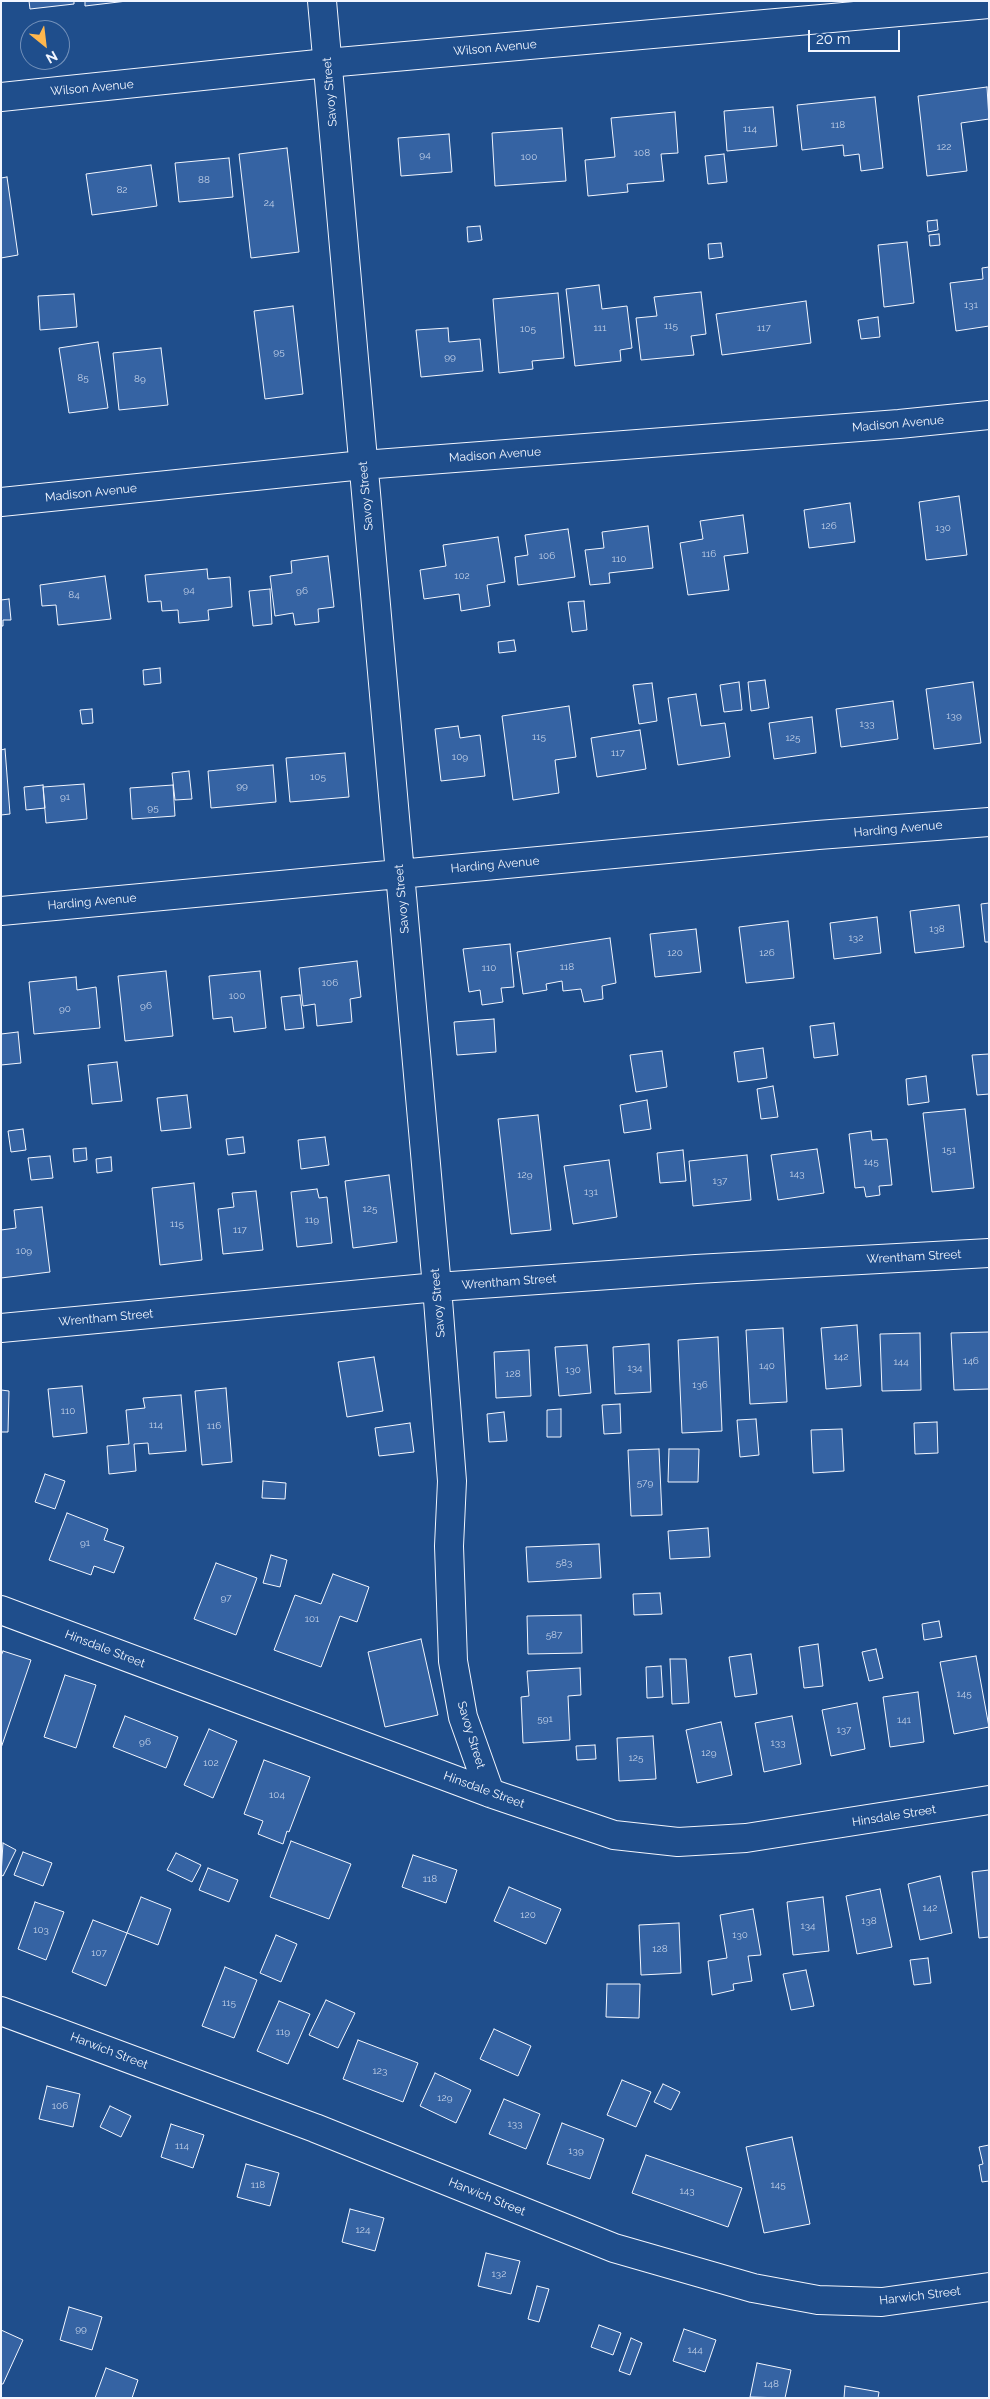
<!DOCTYPE html>
<style>
body{margin:0}
#map{position:relative;width:990px;height:2399px;overflow:hidden;background:#1f4e8c;font-family:Raleway,sans-serif}
canvas{display:block}
.frame{position:absolute;inset:0;border:2px solid #f2f6ff;pointer-events:none}
.north{position:absolute;left:20px;top:20px;width:50px;height:50px;box-sizing:border-box;background:#1f4e8c;border:1px solid #7391ba;border-radius:50%;rotate:151deg;font-size:14px;font-weight:700;line-height:20px;text-align:center;color:#f2f6ff}
.north::after{content:'';display:block;margin:auto;width:18px;height:22px;background:#ffb74d;clip-path:polygon(50% 0,100% 100%,50% 72%,0 100%)}
.scale{position:absolute;left:808px;top:30px;width:92px;height:22px;box-sizing:border-box;border:2px solid #f2f6ff;border-top:0;padding-left:6px;font-size:15px;line-height:18px;white-space:nowrap;color:#f2f6ff;-webkit-text-stroke:4px #1f4e8c;paint-order:stroke}
</style>
<div id="map">
<canvas width="990" height="2399"></canvas>
<div class="frame"></div>
<div class="north">N</div>
<div class="scale">20 m</div>
</div>
<script>
const g = document.querySelector('canvas').getContext('2d');
g.lineJoin = 'round';
function paint(path, color) { g.fillStyle = color; g.fill(path, 'evenodd'); }
const toPath = rows => new Path2D(rows.map(r => 'M' + r).join(''));
function stroke(path, color, width, dash) { g.strokeStyle = color; g.lineWidth = width; g.lineCap = dash ? 'butt' : 'round'; g.setLineDash(dash || []); g.stroke(path); }
function write(font, color, halo, rows, align = 'center') {
  g.font = font + ' Raleway,sans-serif'; g.lineWidth = 4; g.setLineDash([]); g.textBaseline = 'middle'; g.strokeStyle = halo; g.fillStyle = color; for (const [text, x, y, turn = 0] of rows) {
    g.save(); g.translate(x, y); g.rotate((+turn || 0) * Math.PI / 180); g.textAlign = isNaN(turn) ? turn : align; if (halo) g.strokeText(text, 0, 0); g.fillText(text, 0, 0); g.restore();
  }
}
const building = toPath([
 [29,1,74,1,74,4,30,9,29,1],
 [85,1,127,1,85,6,85,1],
 [987,87,989,119,961,123,967,171,927,176,918,96,987,87],
 [875,97,883,168,861,171,859,154,844,156,843,145,802,150,797,105,875,97],
 [773,107,777,146,727,151,724,111,773,107],
 [675,112,678,153,661,154,664,181,627,184,628,192,588,196,585,160,615,157,611,118,675,112],
 [562,128,566,181,495,186,492,133,562,128],
 [449,134,452,172,401,176,398,138,449,134],
 [287,148,299,252,251,258,239,154,287,148],
 [724,154,727,182,708,184,705,156,724,154],
 [229,158,233,197,179,202,175,163,229,158],
 [151,165,157,206,92,215,86,174,151,165],
 [7,177,18,255,1,258,1,178,7,177],
 [937,220,938,230,928,232,927,221,937,220],
 [480,226,482,240,468,242,467,227,480,226],
 [939,234,940,245,930,246,929,235,939,234],
 [907,242,914,303,884,307,878,245,907,242],
 [721,243,723,257,709,259,708,244,721,243],
 [989,267,989,326,956,331,950,283,983,279,982,268,989,267],
 [599,285,602,309,627,306,632,348,620,350,621,361,575,366,566,289,599,285],
 [701,292,706,334,691,336,694,355,641,360,636,318,657,316,654,297,701,292],
 [558,293,564,358,532,361,533,369,499,373,493,299,558,293],
 [74,294,77,327,40,330,38,296,74,294],
 [806,301,811,343,722,355,716,314,806,301],
 [293,306,303,394,265,399,254,311,293,306],
 [878,317,880,337,861,339,858,320,878,317],
 [448,328,449,342,480,339,483,371,421,377,416,330,448,328],
 [98,342,108,408,69,413,59,348,98,342],
 [161,348,168,405,119,410,113,353,161,348],
 [959,496,967,555,926,560,919,502,959,496],
 [850,503,855,542,809,548,804,510,850,503],
 [743,515,748,553,724,556,729,590,688,595,680,543,703,539,700,521,743,515],
 [648,526,653,568,609,573,610,583,590,585,585,550,604,548,602,532,648,526],
 [568,529,575,577,518,585,515,557,528,555,525,535,568,529],
 [498,537,505,582,487,585,490,606,461,611,459,594,424,599,420,570,446,566,443,545,498,537],
 [328,556,334,607,318,609,319,622,295,625,293,613,275,616,270,576,292,573,291,561,328,556],
 [207,569,208,579,230,577,232,607,208,610,209,620,179,623,178,610,162,611,161,601,148,602,145,575,207,569],
 [105,576,111,619,58,625,56,605,42,606,40,585,105,576],
 [270,589,272,624,253,626,249,591,270,589],
 [9,599,11,620,3,620,3,626,1,626,1,600,9,599],
 [584,601,587,630,572,632,568,602,584,601],
 [514,640,516,651,499,653,498,642,514,640],
 [160,668,161,683,144,685,143,670,160,668],
 [765,680,769,708,751,711,748,682,765,680],
 [739,682,742,710,724,712,720,685,739,682],
 [973,682,981,743,934,749,926,689,973,682],
 [652,683,657,721,639,724,633,685,652,683],
 [696,694,701,726,725,723,730,757,678,765,668,698,696,694],
 [893,701,898,739,841,747,836,709,893,701],
 [569,706,576,757,555,760,559,793,513,800,502,716,569,706],
 [92,709,93,723,82,724,80,710,92,709],
 [812,717,816,753,774,759,769,723,812,717],
 [458,726,460,738,480,735,485,776,441,781,435,729,458,726],
 [640,730,646,769,597,777,591,738,640,730],
 [5,749,10,814,1,815,1,750,5,749],
 [345,753,349,797,290,802,286,758,345,753],
 [273,765,276,802,211,808,208,771,273,765],
 [189,771,192,799,175,800,172,773,189,771],
 [84,784,87,819,46,823,43,787,84,784],
 [43,785,45,808,26,810,24,787,43,785],
 [173,785,175,816,132,819,130,788,173,785],
 [989,903,989,942,985,942,981,904,989,903],
 [959,905,964,947,915,953,910,911,959,905],
 [877,917,881,953,834,959,830,923,877,917],
 [788,921,794,978,746,983,739,927,788,921],
 [696,929,701,972,655,977,650,934,696,929],
 [610,938,616,983,602,986,603,999,584,1002,581,989,563,991,562,981,546,984,547,990,523,994,517,952,610,938],
 [510,944,514,987,501,988,503,1002,482,1005,480,990,469,992,463,949,510,944],
 [357,961,361,997,350,999,352,1022,317,1026,315,1004,303,1006,299,968,357,961],
 [166,971,173,1036,125,1041,118,976,166,971],
 [260,971,266,1028,234,1032,232,1017,213,1019,209,976,260,971],
 [76,977,77,990,96,987,100,1028,34,1034,29,982,76,977],
 [300,995,304,1028,285,1030,281,997,300,995],
 [494,1019,496,1052,457,1055,454,1022,494,1019],
 [834,1023,838,1055,814,1058,810,1026,834,1023],
 [18,1032,21,1063,1,1065,1,1034,18,1032],
 [763,1048,767,1078,738,1082,734,1052,763,1048],
 [662,1051,667,1087,636,1092,630,1055,662,1051],
 [989,1054,989,1094,977,1095,972,1055,989,1054],
 [117,1062,122,1101,92,1104,88,1065,117,1062],
 [926,1076,929,1102,908,1105,906,1079,926,1076],
 [773,1086,778,1117,761,1119,757,1089,773,1086],
 [187,1095,191,1128,161,1131,157,1098,187,1095],
 [647,1100,651,1129,624,1133,620,1105,647,1100],
 [965,1109,974,1188,932,1192,923,1113,965,1109],
 [538,1115,551,1230,511,1234,498,1119,538,1115],
 [23,1129,26,1150,11,1152,8,1131,23,1129],
 [871,1131,872,1140,887,1139,892,1185,879,1186,880,1195,866,1197,864,1187,855,1188,849,1134,871,1131],
 [243,1137,245,1153,228,1155,226,1139,243,1137],
 [325,1137,329,1165,301,1169,298,1140,325,1137],
 [86,1148,87,1160,74,1162,73,1149,86,1148],
 [817,1149,824,1193,778,1200,771,1155,817,1149],
 [683,1150,686,1181,660,1183,657,1153,683,1150],
 [747,1155,751,1200,693,1206,689,1161,747,1155],
 [50,1156,53,1178,31,1180,28,1158,50,1156],
 [111,1157,112,1171,97,1173,96,1159,111,1157],
 [609,1160,617,1217,573,1224,564,1166,609,1160],
 [389,1175,397,1242,353,1248,345,1181,389,1175],
 [194,1183,202,1260,160,1265,152,1188,194,1183],
 [317,1189,319,1198,327,1197,332,1243,297,1247,291,1192,317,1189],
 [256,1191,263,1250,223,1254,218,1209,234,1207,232,1193,256,1191],
 [42,1207,50,1272,1,1278,1,1230,16,1228,14,1210,42,1207],
 [857,1325,861,1386,826,1389,821,1328,857,1325],
 [783,1328,787,1402,750,1404,746,1330,783,1328],
 [989,1332,989,1389,954,1390,951,1333,989,1332],
 [920,1333,921,1390,882,1391,880,1334,920,1333],
 [718,1337,722,1431,682,1433,678,1340,718,1337],
 [649,1344,651,1392,615,1394,613,1347,649,1344],
 [587,1345,591,1393,559,1396,555,1347,587,1345],
 [529,1350,531,1396,496,1398,494,1352,529,1350],
 [374,1357,383,1411,347,1417,338,1362,374,1357],
 [82,1386,87,1433,53,1437,48,1389,82,1386],
 [226,1388,232,1462,202,1465,195,1391,226,1388],
 [1,1390,9,1391,8,1432,1,1432,1,1390],
 [181,1395,186,1451,149,1454,148,1443,134,1444,136,1471,109,1474,107,1446,129,1444,126,1410,145,1408,143,1398,181,1395],
 [620,1404,621,1433,604,1434,602,1405,620,1404],
 [561,1409,561,1437,547,1437,547,1410,561,1409],
 [504,1412,507,1441,489,1442,487,1414,504,1412],
 [756,1419,759,1455,740,1457,737,1420,756,1419],
 [937,1422,938,1453,915,1454,914,1423,937,1422],
 [410,1423,414,1452,379,1456,375,1428,410,1423],
 [842,1429,844,1471,813,1473,811,1430,842,1429],
 [659,1449,662,1515,631,1516,628,1450,659,1449],
 [669,1449,699,1449,698,1482,668,1482,669,1449],
 [45,1474,65,1481,55,1509,35,1502,45,1474],
 [263,1481,286,1483,285,1499,262,1498,263,1481],
 [67,1513,108,1529,104,1540,124,1547,114,1573,94,1566,91,1575,49,1560,67,1513],
 [708,1528,710,1557,670,1559,668,1531,708,1528],
 [599,1544,601,1578,528,1582,526,1547,599,1544],
 [271,1555,287,1560,280,1587,263,1583,271,1555],
 [216,1563,257,1578,236,1635,194,1619,216,1563],
 [333,1574,369,1587,357,1622,340,1616,321,1667,274,1650,295,1595,321,1604,333,1574],
 [660,1593,662,1614,634,1615,633,1594,660,1593],
 [581,1615,582,1653,528,1654,527,1616,581,1615],
 [939,1621,942,1637,924,1640,922,1624,939,1621],
 [421,1639,438,1715,385,1727,368,1652,421,1639],
 [818,1644,823,1686,804,1688,799,1647,818,1644],
 [876,1649,883,1678,869,1681,862,1652,876,1649],
 [3,1651,31,1660,1,1748,1,1656,3,1651],
 [751,1654,757,1694,735,1697,729,1657,751,1654],
 [976,1656,989,1727,954,1734,940,1662,976,1656],
 [670,1659,686,1659,689,1703,672,1704,670,1659],
 [661,1666,663,1697,647,1698,646,1667,661,1666],
 [580,1668,581,1695,568,1696,570,1740,523,1743,521,1697,529,1696,527,1671,580,1668],
 [65,1675,96,1685,76,1748,44,1737,65,1675],
 [918,1692,924,1742,890,1747,883,1697,918,1692],
 [857,1703,865,1749,831,1756,822,1710,857,1703],
 [125,1716,178,1737,166,1768,113,1747,125,1716],
 [792,1716,801,1764,764,1772,755,1723,792,1716],
 [721,1722,732,1775,697,1783,686,1730,721,1722],
 [209,1729,237,1741,213,1798,184,1785,209,1729],
 [653,1736,656,1779,619,1781,617,1738,653,1736],
 [595,1745,596,1759,577,1760,576,1746,595,1745],
 [264,1760,310,1777,289,1832,287,1831,283,1844,258,1834,263,1821,244,1814,264,1760],
 [291,1841,351,1864,329,1919,270,1897,291,1841],
 [3,1843,16,1850,3,1876,1,1875,3,1843],
 [23,1852,52,1863,43,1886,14,1875,23,1852],
 [176,1853,201,1865,192,1882,167,1870,176,1853],
 [413,1855,457,1870,446,1903,402,1887,413,1855],
 [208,1868,238,1880,229,1902,199,1890,208,1868],
 [989,1870,989,1937,979,1938,972,1872,989,1870],
 [940,1876,952,1933,920,1940,908,1884,940,1876],
 [509,1887,561,1909,546,1944,494,1921,509,1887],
 [880,1889,892,1947,857,1954,846,1896,880,1889],
 [141,1897,171,1909,158,1945,127,1933,141,1897],
 [823,1897,829,1951,793,1955,787,1902,823,1897],
 [35,1902,64,1912,46,1960,18,1949,35,1902],
 [753,1909,761,1955,748,1956,752,1981,733,1984,734,1990,712,1995,708,1961,727,1958,720,1915,753,1909],
 [93,1920,127,1933,106,1986,72,1972,93,1920],
 [679,1923,681,1973,641,1975,639,1925,679,1923],
 [276,1935,297,1944,281,1982,260,1973,276,1935],
 [928,1958,931,1983,914,1985,910,1960,928,1958],
 [225,1967,257,1980,234,2038,202,2026,225,1967],
 [806,1970,814,2006,791,2010,783,1974,806,1970],
 [607,1984,640,1984,639,2018,606,2017,607,1984],
 [326,2000,355,2013,338,2048,309,2035,326,2000],
 [279,2001,310,2014,288,2064,257,2051,279,2001],
 [494,2029,531,2046,518,2076,480,2059,494,2029],
 [358,2040,418,2063,403,2102,343,2079,358,2040],
 [435,2073,471,2090,456,2123,420,2106,435,2073],
 [622,2080,651,2092,636,2127,607,2115,622,2080],
 [663,2084,680,2092,671,2110,654,2102,663,2084],
 [47,2086,80,2094,73,2127,39,2119,47,2086],
 [504,2099,540,2114,526,2149,489,2134,504,2099],
 [110,2106,131,2116,121,2137,100,2127,110,2106],
 [562,2123,604,2139,590,2179,547,2164,562,2123],
 [171,2124,204,2135,193,2168,161,2157,171,2124],
 [792,2137,810,2224,764,2233,746,2147,792,2137],
 [989,2145,989,2181,982,2182,979,2165,983,2164,979,2147,989,2145],
 [646,2155,742,2188,728,2227,632,2193,646,2155],
 [246,2164,279,2173,270,2206,237,2197,246,2164],
 [350,2209,384,2218,375,2251,342,2242,350,2209],
 [486,2253,520,2261,511,2294,478,2286,486,2253],
 [537,2286,549,2289,539,2322,528,2319,537,2286],
 [69,2307,102,2317,92,2350,60,2340,69,2307],
 [599,2325,621,2333,613,2355,591,2347,599,2325],
 [684,2329,716,2340,705,2372,673,2361,684,2329],
 [1,2330,23,2340,3,2384,1,2384,1,2330],
 [631,2338,642,2343,630,2375,619,2371,631,2338],
 [757,2363,791,2370,785,2398,750,2397,757,2363],
 [106,2368,138,2380,132,2398,95,2398,106,2368],
 [845,2386,879,2392,878,2398,844,2398,845,2386]
]);
const minor = toPath([
 [322,1,437,1287,452,1481,449,1546,453,1661,463,1717,490,1793],
 [1,97,327,63,989,4],
 [1,502,363,465,899,424,989,415],
 [1,911,818,835,989,822],
 [1,1328,437,1287,696,1269,989,1253],
 [1,1610,490,1793,614,1835,678,1842,746,1838,989,1800],
 [1,2011,315,2128,614,2248,753,2288,818,2300,882,2302,989,2287]
]);
const numberNames = [
 ["118",838,125],
 ["114",750,129],
 ["122",944,147],
 ["108",642,153],
 ["94",425,155],
 ["100",529,157],
 ["88",204,180],
 ["82",122,190],
 ["24",269,203],
 ["131",971,305],
 ["115",671,326],
 ["111",600,328],
 ["117",764,328],
 ["105",528,329],
 ["95",279,352],
 ["99",450,357],
 ["85",83,378],
 ["89",140,379],
 ["126",829,526],
 ["130",943,528],
 ["116",709,554],
 ["106",547,556],
 ["110",619,559],
 ["102",462,576],
 ["94",189,590],
 ["96",302,591],
 ["84",74,595],
 ["139",954,716],
 ["133",867,724],
 ["115",539,737],
 ["125",793,738],
 ["117",618,753],
 ["109",460,757],
 ["105",318,777],
 ["99",242,786],
 ["91",65,797],
 ["95",153,808],
 ["138",937,929],
 ["132",856,938],
 ["120",675,953],
 ["126",767,953],
 ["118",567,967],
 ["110",489,968],
 ["106",330,983],
 ["100",237,996],
 ["96",146,1006],
 ["90",65,1009],
 ["151",949,1150],
 ["145",871,1162],
 ["143",797,1174],
 ["129",525,1175],
 ["137",720,1181],
 ["131",591,1192],
 ["125",370,1209],
 ["119",312,1220],
 ["115",177,1224],
 ["117",240,1230],
 ["109",24,1251],
 ["142",841,1357],
 ["146",971,1361],
 ["144",901,1362],
 ["140",767,1366],
 ["134",635,1368],
 ["130",573,1370],
 ["128",513,1374],
 ["136",700,1385],
 ["110",68,1411],
 ["114",156,1425],
 ["116",214,1426],
 ["579",645,1483],
 ["91",85,1543],
 ["583",564,1563],
 ["97",226,1598],
 ["101",312,1619],
 ["587",554,1635],
 ["145",964,1694],
 ["591",545,1719],
 ["141",904,1720],
 ["137",844,1730],
 ["96",145,1742],
 ["133",778,1743],
 ["129",709,1753],
 ["125",636,1758],
 ["102",211,1763],
 ["104",277,1795],
 ["118",430,1879],
 ["142",930,1908],
 ["120",528,1915],
 ["138",869,1921],
 ["134",808,1926],
 ["103",41,1930],
 ["130",740,1935],
 ["128",660,1949],
 ["107",99,1953],
 ["115",229,2003],
 ["119",283,2032],
 ["123",380,2071],
 ["129",445,2098],
 ["106",60,2106],
 ["133",515,2124],
 ["114",182,2146],
 ["139",576,2151],
 ["118",258,2185],
 ["145",778,2185],
 ["143",687,2191],
 ["124",363,2230],
 ["132",499,2274],
 ["99",81,2329],
 ["144",695,2350],
 ["148",771,2384]
];
const streetNames = [
 ["Wilson Avenue",495,48,-5],
 ["Wilson Avenue",92,88,-5],
 ["Savoy Street",330,92,-95],
 ["Madison Avenue",898,424,-5],
 ["Madison Avenue",495,455,-4],
 ["Madison Avenue",91,493,-6],
 ["Savoy Street",366,496,-95],
 ["Harding Avenue",898,829,-5],
 ["Harding Avenue",495,865,-5],
 ["Savoy Street",402,899,-95],
 ["Harding Avenue",92,902,-5],
 ["Wrentham Street",914,1257,-3],
 ["Wrentham Street",509,1282,-4],
 ["Savoy Street",438,1303,-95],
 ["Wrentham Street",106,1318,-5],
 ["Hinsdale Street",105,1649,21],
 ["Savoy Street",471,1735,73],
 ["Hinsdale Street",484,1790,20],
 ["Hinsdale Street",894,1816,-9],
 ["Harwich Street",109,2051,21],
 ["Harwich Street",487,2197,22],
 ["Harwich Street",920,2296,-7]
];
paint(building, '#3563a3');
stroke(building, '#f2f6ff', 1);
stroke(minor, '#f2f6ff', 30);
stroke(minor, '#1f4e8c', 28);
write('10px', '#c3d1e8', null, numberNames);
write('12px', '#f2f6ff', '#1f4e8c', streetNames);
</script>
